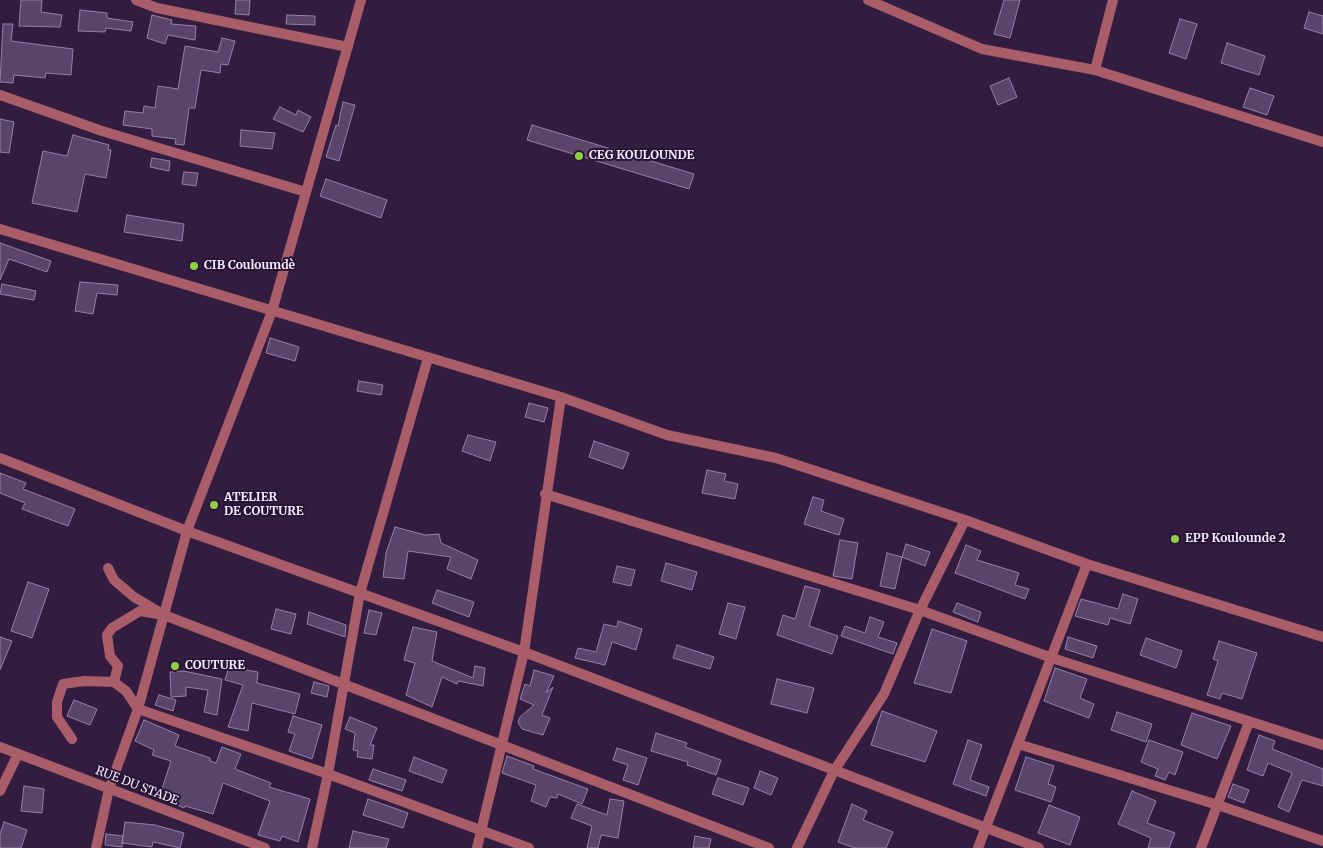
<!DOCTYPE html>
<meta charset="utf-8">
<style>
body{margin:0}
canvas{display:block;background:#321d40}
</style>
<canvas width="1323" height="848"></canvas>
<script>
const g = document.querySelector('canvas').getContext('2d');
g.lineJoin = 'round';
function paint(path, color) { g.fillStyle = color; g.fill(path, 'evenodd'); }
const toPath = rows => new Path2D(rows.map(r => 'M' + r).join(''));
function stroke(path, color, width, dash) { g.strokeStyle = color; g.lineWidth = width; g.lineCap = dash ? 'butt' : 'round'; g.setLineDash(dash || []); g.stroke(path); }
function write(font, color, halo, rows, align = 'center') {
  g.font = font + ' Merriweather,serif'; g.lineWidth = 4; g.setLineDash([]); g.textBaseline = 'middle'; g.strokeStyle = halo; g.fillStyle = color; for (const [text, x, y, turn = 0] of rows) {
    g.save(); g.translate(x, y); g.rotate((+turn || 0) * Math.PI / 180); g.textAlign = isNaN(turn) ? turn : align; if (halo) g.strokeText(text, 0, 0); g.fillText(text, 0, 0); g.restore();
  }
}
const building = toPath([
 [21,0,42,0,41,12,62,15,60,27,19,26,21,0],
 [236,0,250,0,249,15,235,14,236,0],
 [1004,0,1020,0,1010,38,994,34,1004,0],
 [80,10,107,13,107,18,133,22,131,31,106,28,105,32,78,31,80,10],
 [1309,12,1323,16,1323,34,1304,28,1309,12],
 [152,15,172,20,171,24,196,26,195,40,168,35,165,44,147,38,152,15],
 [287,15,315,16,315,25,286,24,287,15],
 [1180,19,1197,24,1186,59,1169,53,1180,19],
 [3,24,13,24,11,41,73,49,71,75,46,73,45,78,14,75,13,83,0,82,3,24],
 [222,38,235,41,228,65,221,64,220,73,201,70,195,108,189,108,184,145,175,144,176,139,152,136,152,129,123,125,125,111,143,113,144,106,155,108,158,86,178,89,185,46,218,52,222,38],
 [1227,43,1265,56,1259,75,1221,63,1227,43],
 [1009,78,1017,97,998,105,990,86,1009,78],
 [1250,88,1274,96,1267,115,1243,107,1250,88],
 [343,102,355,105,339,161,326,157,336,125,338,126,343,102],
 [280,107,296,115,298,110,311,117,303,132,273,119,280,107],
 [0,119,14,122,9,153,0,152,0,119],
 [532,125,694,174,689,189,527,140,532,125],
 [241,130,275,133,272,149,240,146,241,130],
 [73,135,109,145,108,150,111,150,106,178,85,174,77,212,32,203,43,151,67,156,73,135],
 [152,158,170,161,169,171,150,167,152,158],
 [184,172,198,173,196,186,182,184,184,172],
 [326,179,387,200,381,218,320,196,326,179],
 [127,215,184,224,182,241,124,232,127,215],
 [0,243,51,261,47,272,9,259,0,280,0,243],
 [80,282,118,285,117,295,97,293,93,314,75,311,80,282],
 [2,284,36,291,34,300,0,294,2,284],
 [270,338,299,347,295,361,266,353,270,338],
 [359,381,383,385,381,395,357,391,359,381],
 [529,403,548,408,544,422,525,417,529,403],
 [468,435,496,442,490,461,462,451,468,435],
 [594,441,629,453,623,469,589,457,594,441],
 [707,470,726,474,724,481,738,484,735,499,702,493,707,470],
 [0,473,26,483,23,489,75,509,68,526,22,509,25,503,0,493,0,473],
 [813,497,824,500,821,511,844,519,839,535,804,524,813,497],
 [395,527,425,535,439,534,441,543,478,560,471,579,447,569,451,557,408,551,404,579,383,577,386,553,395,527],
 [840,540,858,543,852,579,833,576,840,540],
 [906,544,930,552,925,566,902,557,906,544],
 [966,545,981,551,977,560,1019,573,1015,585,1029,589,1025,599,955,573,966,545],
 [887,553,902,557,895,589,880,586,887,553],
 [666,563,697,572,692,590,661,581,666,563],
 [617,566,635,570,631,586,613,582,617,566],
 [28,582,49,589,32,638,11,631,28,582],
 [805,586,820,590,809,626,838,636,832,654,777,635,783,615,795,619,805,586],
 [437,590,474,602,469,617,432,603,437,590],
 [1123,594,1138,599,1130,624,1110,618,1108,625,1075,616,1081,599,1118,609,1123,594],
 [728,603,745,607,736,639,719,634,728,603],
 [957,603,981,612,978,622,953,612,957,603],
 [276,609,296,614,291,634,271,629,276,609],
 [369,610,382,613,376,635,364,633,369,610],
 [309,612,346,625,345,637,307,624,309,612],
 [870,617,884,622,878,637,897,643,893,654,841,636,845,626,865,633,870,617],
 [618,621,642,629,636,650,612,642,605,665,575,658,578,648,596,652,604,624,617,627,618,621],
 [413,627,437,632,432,661,473,678,475,666,485,668,483,686,458,681,457,684,442,677,432,707,406,695,415,663,404,660,413,627],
 [932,629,967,641,951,693,914,683,932,629],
 [0,637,12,641,0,670,0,637],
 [1068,637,1097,646,1093,658,1065,649,1068,637],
 [1146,638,1182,651,1176,668,1140,655,1146,638],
 [1219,641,1257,653,1242,699,1222,693,1220,699,1207,695,1218,661,1213,659,1219,641],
 [677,645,714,657,710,669,673,658,677,645],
 [229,667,258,672,257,683,300,694,295,714,252,703,248,731,228,727,243,685,225,680,229,667],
 [1055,668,1087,679,1080,698,1094,704,1089,718,1044,701,1055,668],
 [534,670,554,676,546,693,553,687,542,715,550,718,543,735,522,729,518,722,520,717,534,705,520,699,525,684,530,686,534,670],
 [184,671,222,679,217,715,204,712,208,690,186,687,186,696,171,697,170,672,184,671],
 [777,679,814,688,807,713,771,704,777,679],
 [314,682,329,686,327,697,311,693,314,682],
 [159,695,176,700,173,711,155,705,159,695],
 [74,700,97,709,90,725,67,716,74,700],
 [882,711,937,731,925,762,871,745,882,711],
 [1117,712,1152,724,1146,742,1111,730,1117,712],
 [1192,713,1231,726,1217,759,1181,745,1192,713],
 [293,716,322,725,312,759,289,751,295,734,288,732,293,716],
 [350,717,377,728,370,745,374,745,372,759,357,757,358,751,353,750,355,733,345,729,350,717],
 [144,720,179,735,175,746,210,758,210,761,216,763,222,747,241,754,235,769,271,783,269,787,310,799,298,842,282,836,280,841,258,835,270,801,223,783,213,814,185,806,184,808,159,798,171,761,152,755,154,750,135,741,144,720],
 [656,733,687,743,685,747,721,760,716,775,687,765,688,762,651,751,656,733],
 [1259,735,1275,741,1272,749,1323,769,1323,786,1302,780,1289,812,1278,807,1292,773,1268,763,1263,776,1247,770,1259,735],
 [968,740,982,745,970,780,989,787,986,796,953,784,968,740],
 [1149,740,1183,752,1175,775,1169,772,1165,780,1155,776,1158,769,1141,762,1149,740],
 [617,748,647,758,638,785,623,780,628,765,613,760,617,748],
 [507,756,534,766,533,769,588,789,582,804,558,794,557,798,550,797,546,807,531,801,536,785,502,773,507,756],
 [414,757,447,770,442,783,409,771,414,757],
 [1026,757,1054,766,1048,784,1056,787,1051,802,1015,790,1026,757],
 [373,769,406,780,402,791,369,780,373,769],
 [760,771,778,778,771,795,754,788,760,771],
 [718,778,749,788,743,805,712,794,718,778],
 [1233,784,1249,790,1244,803,1228,797,1233,784],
 [24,786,44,789,42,813,21,811,24,786],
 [1132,791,1156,801,1147,823,1175,833,1169,848,1148,848,1151,838,1118,824,1132,791],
 [368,799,408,813,403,828,363,815,368,799],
 [610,799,624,801,618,838,601,835,598,848,587,848,592,826,571,818,577,804,607,815,610,799],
 [852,804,867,811,863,820,893,832,886,848,855,848,838,842,852,804],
 [1049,805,1080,817,1070,845,1038,833,1049,805],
 [4,822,27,830,21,848,0,848,0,834,4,822],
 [125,822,155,825,184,833,180,848,153,842,152,847,122,843,125,822],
 [353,831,389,839,386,848,349,848,353,831],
 [106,834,123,836,122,847,105,845,106,834],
 [695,836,711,839,709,848,693,848,695,836]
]);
const minor = toPath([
 [136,0,157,8,348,47],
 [868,0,982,49,1095,70,1323,142],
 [1095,70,1113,0],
 [0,95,102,131,306,192],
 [0,229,561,397,667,435,776,458,965,520,1087,564,1323,637],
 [0,458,187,531,524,652,1039,848],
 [545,494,920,610,1052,658,1323,745],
 [108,568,114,580,134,597,164,615,769,848],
 [158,614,140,611,112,628,107,635,110,656,118,666,114,682,126,691,138,709,328,774,529,848],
 [72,739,57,717,57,702,63,684,84,681,114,682],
 [1018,744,1218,805,1323,841],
 [0,747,265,848],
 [0,791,18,754],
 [96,848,109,789,138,709,187,531,272,311,361,0],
 [312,848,328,774,360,593,428,358],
 [477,848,524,652,561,397],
 [797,848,834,771,884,694,920,610,965,520],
 [978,848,1087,564],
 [1201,848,1249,722]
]);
const markers = [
 [579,156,5,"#90cd41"],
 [194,266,5,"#90cd41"],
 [214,505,5,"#90cd41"],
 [1175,539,5,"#90cd41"],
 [175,666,5,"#90cd41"]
];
const poiNames = [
 ["CEG KOULOUNDE",589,156],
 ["CIB Couloumdè",204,266],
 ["ATELIER",224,498],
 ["DE COUTURE",224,512],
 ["EPP Koulounde 2",1185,539],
 ["COUTURE",185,666]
];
const streetNames = [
 ["RUE DU STADE",137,786,21]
];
paint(building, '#5a446a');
stroke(building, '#967fa8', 1);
stroke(minor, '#a85d69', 10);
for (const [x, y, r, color] of markers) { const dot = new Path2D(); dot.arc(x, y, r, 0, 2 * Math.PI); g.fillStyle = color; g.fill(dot); stroke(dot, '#281435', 2); }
write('bold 12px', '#f4eafc', '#281435', poiNames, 'left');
write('12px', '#f4eafc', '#281435', streetNames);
</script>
